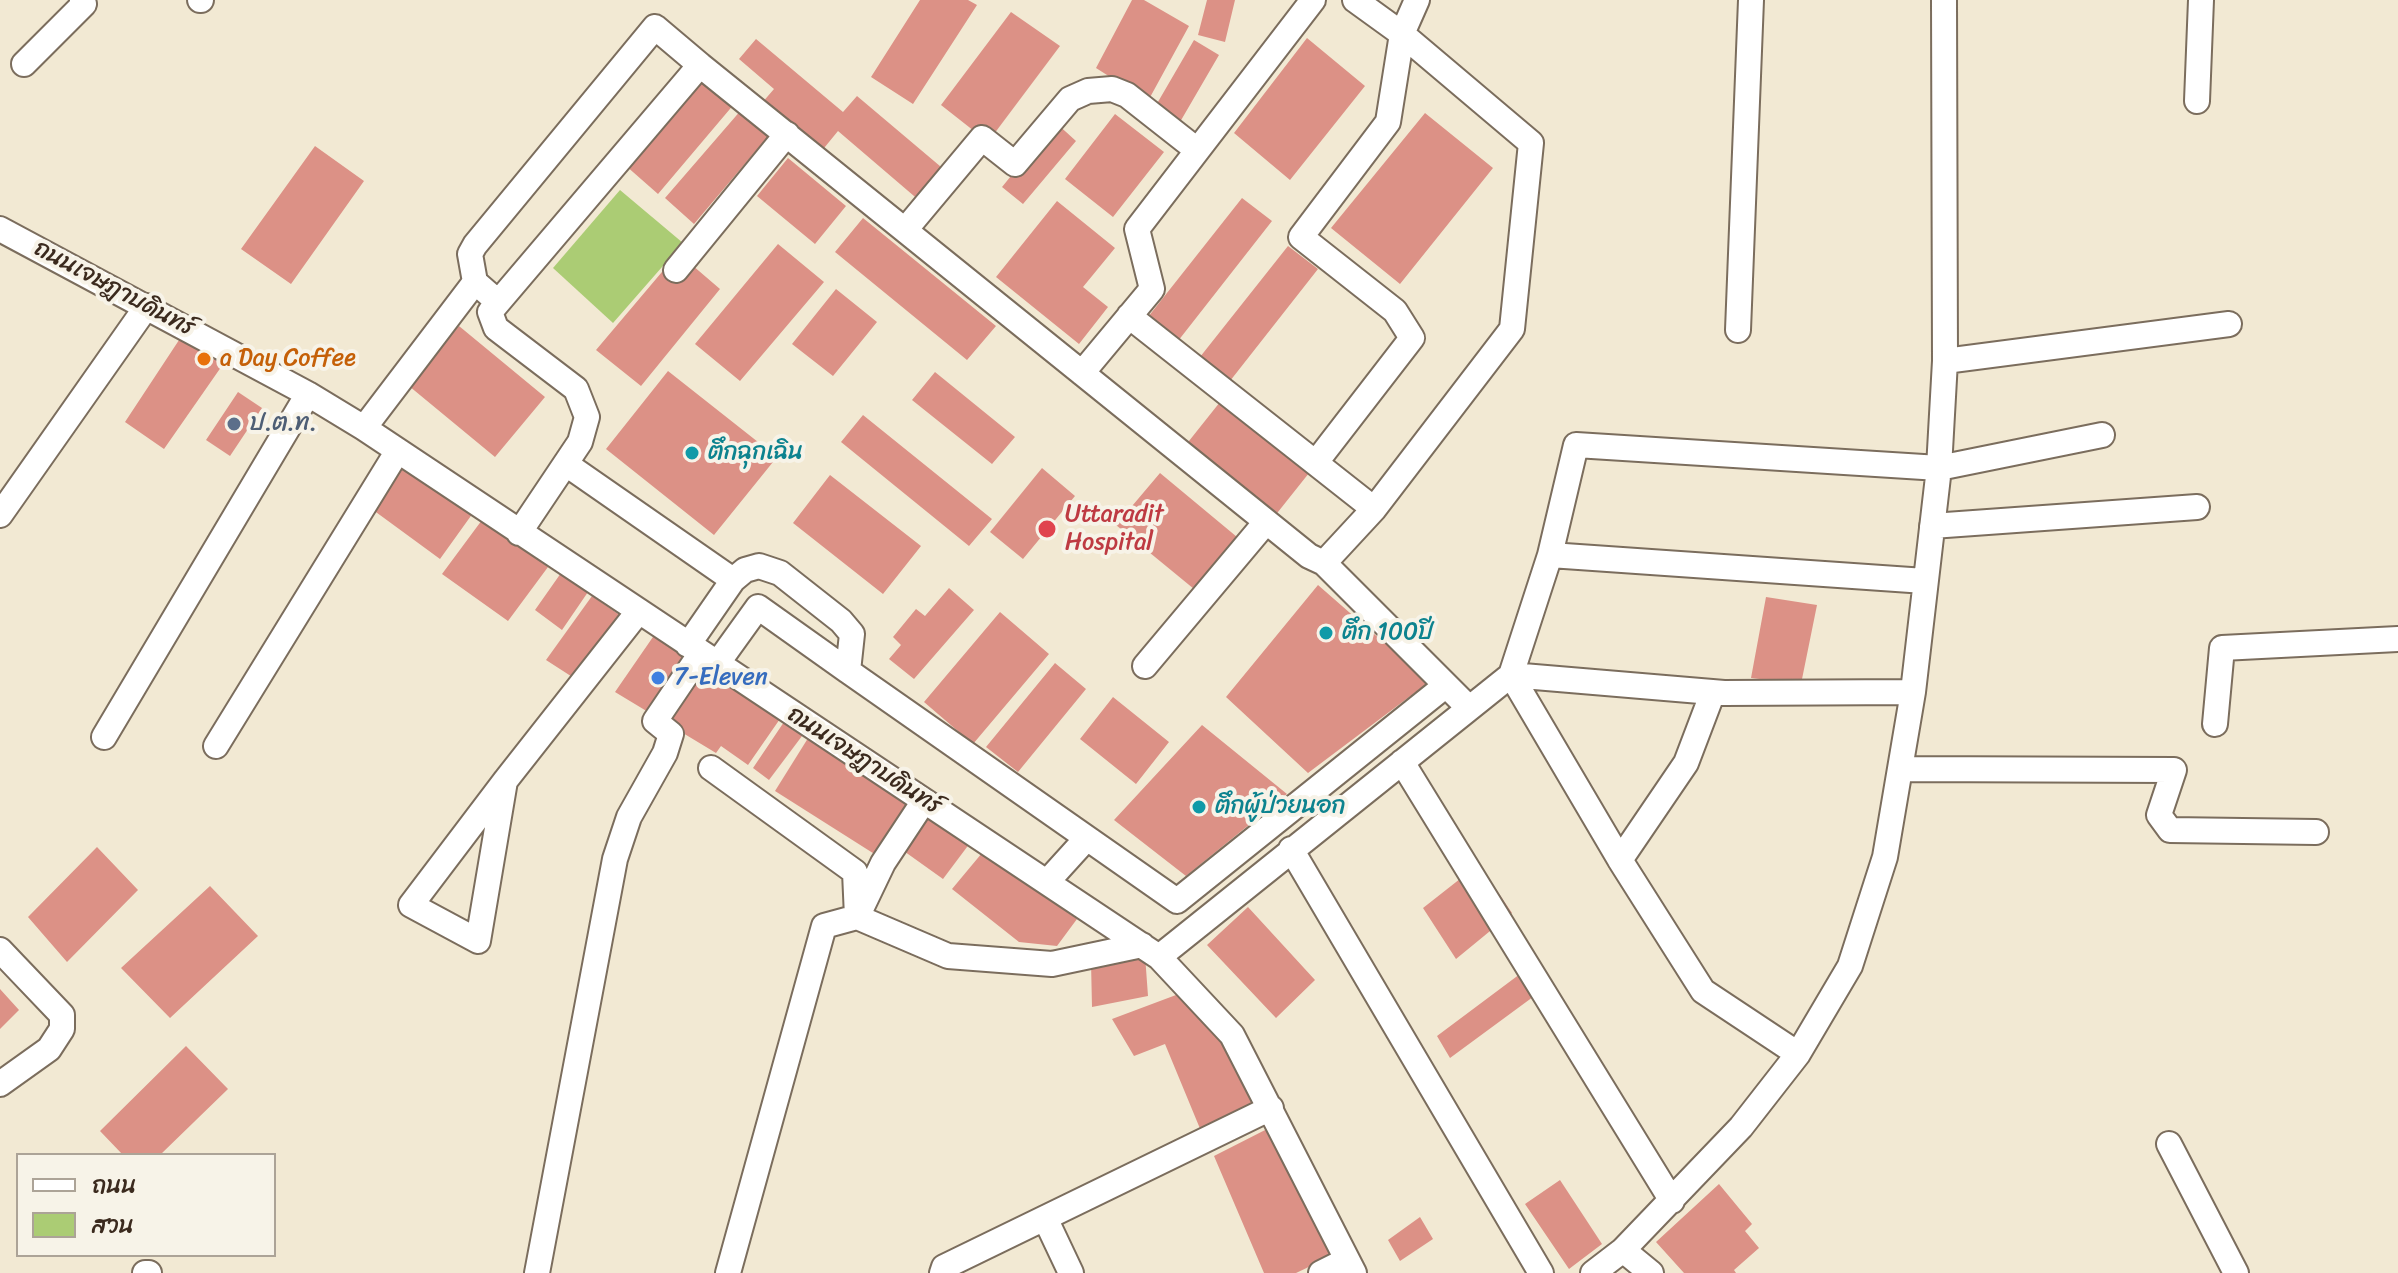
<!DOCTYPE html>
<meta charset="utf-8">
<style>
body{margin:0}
#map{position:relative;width:2398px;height:1273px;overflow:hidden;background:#f2e9d3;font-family:Sriracha,"Playpen Sans Thai",sans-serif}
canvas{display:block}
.legend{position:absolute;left:16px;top:1153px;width:260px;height:104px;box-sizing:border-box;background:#f7f3e8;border:2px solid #aca397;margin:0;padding:10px 14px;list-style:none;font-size:24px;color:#3b2a1e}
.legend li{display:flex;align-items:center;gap:16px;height:40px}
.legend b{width:40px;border:2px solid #aca397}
</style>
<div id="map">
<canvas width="2398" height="1273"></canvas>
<ul class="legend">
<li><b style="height:10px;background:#fff"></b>ถนน</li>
<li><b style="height:22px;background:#abcc74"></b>สวน</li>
</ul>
</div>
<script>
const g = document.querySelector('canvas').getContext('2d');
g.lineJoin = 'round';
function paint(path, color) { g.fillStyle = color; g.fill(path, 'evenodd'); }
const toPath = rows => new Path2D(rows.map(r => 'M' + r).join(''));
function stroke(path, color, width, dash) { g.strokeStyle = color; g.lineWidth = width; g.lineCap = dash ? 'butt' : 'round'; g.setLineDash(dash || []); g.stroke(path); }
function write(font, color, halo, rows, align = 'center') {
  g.font = font + ' Sriracha,"Playpen Sans Thai",sans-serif'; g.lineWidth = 8; g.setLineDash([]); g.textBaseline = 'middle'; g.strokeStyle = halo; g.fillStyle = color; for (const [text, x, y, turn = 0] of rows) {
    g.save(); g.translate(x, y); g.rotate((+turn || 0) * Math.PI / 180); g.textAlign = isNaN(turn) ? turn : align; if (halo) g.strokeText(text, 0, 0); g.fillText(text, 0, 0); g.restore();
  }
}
const green = toPath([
 [620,190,683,243,613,323,553,268]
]);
const building = toPath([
 [920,0,968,0,977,5,913,104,871,77],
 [1132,0,1144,0,1189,26,1148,101,1096,68],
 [1207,0,1235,0,1225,42,1198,35],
 [1011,12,1060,46,988,142,941,105],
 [1307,38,1365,86,1290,180,1234,133],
 [756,39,843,112,857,96,947,172,921,202,838,131,820,153,761,104,774,89,739,59],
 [1194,40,1219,55,1180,122,1155,107],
 [702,75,735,103,658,194,625,165],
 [742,109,771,133,694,224,665,198],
 [1425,113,1493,168,1400,284,1331,228],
 [1115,114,1164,152,1113,217,1065,179],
 [1055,122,1076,141,1023,204,1002,187],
 [315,146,364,181,291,284,241,249],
 [788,158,846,206,815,244,757,196],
 [1242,198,1272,221,1178,341,1148,317],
 [1057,201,1115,248,1083,287,1108,307,1079,344,996,277],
 [863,218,996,326,967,360,835,252],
 [778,244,824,282,740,381,695,344],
 [1288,246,1318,269,1230,381,1200,357],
 [678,253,720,289,641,386,596,350],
 [836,289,877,322,833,376,792,344],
 [459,326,545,397,495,457,409,386],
 [183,334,226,360,164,449,125,422],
 [668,371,777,457,714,535,606,449],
 [935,372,1015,437,992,464,912,400],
 [238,392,262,408,230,456,206,440],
 [1224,397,1313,468,1274,517,1185,446],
 [863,415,992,519,969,546,841,442],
 [398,460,473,513,440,559,369,507],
 [1042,468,1075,496,1023,559,990,532],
 [1160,473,1237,537,1194,589,1116,525],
 [830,475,921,546,883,594,793,523],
 [482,520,548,567,508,621,442,574],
 [561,573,588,592,562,630,535,610],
 [1318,585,1429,682,1308,773,1226,697],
 [949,588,974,610,914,679,889,659,901,645,893,637,916,609,925,616],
 [592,596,624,618,577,680,546,660],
 [1766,597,1817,605,1801,684,1751,678],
 [1000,612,1049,654,973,744,924,702],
 [655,634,782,716,748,765,721,746,716,753,615,692],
 [1055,663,1086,689,1018,772,986,747],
 [1113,697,1169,742,1136,784,1080,739],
 [786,719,805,732,769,780,753,768],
 [1202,725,1287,794,1186,876,1114,820],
 [810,735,913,802,876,855,775,791],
 [925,812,970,843,943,879,901,849],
 [97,847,138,890,67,962,28,917],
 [982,853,1077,919,1057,946,1019,942,952,889],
 [1479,864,1512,913,1456,959,1423,908],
 [210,886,258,936,170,1018,121,968],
 [1248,907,1315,980,1276,1018,1207,945],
 [1145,955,1148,996,1092,1007,1091,962],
 [1524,971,1537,994,1450,1058,1437,1036],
 [0,989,19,1010,0,1029],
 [1184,992,1217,1025,1263,1103,1201,1131,1165,1044,1134,1056,1112,1019],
 [186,1046,228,1089,160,1155,123,1155,100,1131],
 [1271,1127,1332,1256,1296,1273,1264,1273,1214,1156],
 [1560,1180,1602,1244,1569,1269,1525,1204],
 [1719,1184,1752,1224,1745,1231,1759,1248,1734,1270,1736,1273,1684,1273,1656,1242],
 [1420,1217,1433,1239,1400,1261,1388,1240]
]);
const minor = toPath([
 [200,0,201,0],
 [24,64,84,4,82,0],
 [2197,101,2201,0],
 [0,229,308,394,364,428,1159,957,1232,1035,1354,1273],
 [905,230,982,138,1015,164,1070,99,1088,91,1112,89,1127,95,1197,150],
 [676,270,787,134],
 [498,302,475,282,470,254,475,245,655,27,700,65],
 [1129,316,1374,509],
 [1738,330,1751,0],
 [1945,361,2229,324],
 [1082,373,1152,289,1137,229,1313,0],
 [364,428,475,282],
 [1317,461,1412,338,1395,311,1301,237,1388,122,1402,34,1417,0],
 [566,464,733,580],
 [0,515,147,306],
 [1932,526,2197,507],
 [519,533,580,442,587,417,576,389,496,328,490,312,700,65,1309,556,1324,563,1469,708],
 [1550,555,1925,581],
 [1324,563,1374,509,1512,329,1531,143,1402,34,1355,0],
 [688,645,733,580,745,570,759,566,780,573,841,621,852,634,848,671,1177,901,1445,686],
 [717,664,758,607,848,671],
 [1145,666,1266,522],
 [1511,675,1620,860,1703,991,1798,1054],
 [1511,675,1724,693,1913,692],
 [2215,724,2222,648,2398,639],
 [104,737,308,394],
 [216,746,397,452],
 [1402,762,1672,1201],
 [711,768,855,872,857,917],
 [1902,769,2174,770,2159,815,2170,830,2316,832],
 [505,781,478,941,411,905,505,781,638,612],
 [1291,849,1541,1273],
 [1620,860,1686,763,1713,692],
 [1047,882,1086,839],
 [860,911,883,863,924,801],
 [0,950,62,1015,62,1029,49,1049,0,1084],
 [1159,957,1511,675,1550,555,1576,445,1939,468,2102,435],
 [2169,1144,2236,1273],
 [1045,1218,1071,1273],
 [1623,1250,1651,1273],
 [145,1273,149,1273],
 [537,1273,615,859,629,817,665,753,671,734,655,721,701,653],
 [728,1273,824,926,857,917,948,956,1052,964,1142,945],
 [942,1273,944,1267,1271,1108],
 [1321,1273,1347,1260],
 [1593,1273,1623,1250,1741,1127,1798,1054,1850,966,1885,857,1913,692,1939,468,1945,361,1944,0]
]);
const markers = [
 [204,359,8,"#e8710a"],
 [234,424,8,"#5c6f8a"],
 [692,453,8,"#0f9aa8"],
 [1047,529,10,"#e0444e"],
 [1326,633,8,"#0f9aa8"],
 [658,678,8,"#3f7fe0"],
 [1199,807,8,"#0f9aa8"]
];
const streetNames = [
 ["ถนนเจษฎาบดินทร์",114,289,28],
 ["ถนนเจษฎาบดินทร์",864,761,33]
];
const foodNames = [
 ["a Day Coffee",220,359]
];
const serviceNames = [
 ["ป.ต.ท.",250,424]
];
const cultureNames = [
 ["ตึกฉุกเฉิน",708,453],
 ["ตึก 100ปี",1342,633],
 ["ตึกผู้ป่วยนอก",1215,807]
];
const healthNames = [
 ["Uttaradit",1065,515],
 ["Hospital",1065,543]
];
const shopNames = [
 ["7-Eleven",674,678]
];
paint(green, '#abcc74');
paint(building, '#dc9186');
stroke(minor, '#7b6d5d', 28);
stroke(minor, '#fff', 24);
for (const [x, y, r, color] of markers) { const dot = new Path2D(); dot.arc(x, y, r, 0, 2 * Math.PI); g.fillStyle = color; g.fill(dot); stroke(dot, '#f7f3e8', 3); }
write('24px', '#3b2a1e', '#f7f3e8', streetNames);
write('24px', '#c56008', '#f7f3e8', foodNames, 'left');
write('24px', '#4e5e75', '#f7f3e8', serviceNames, 'left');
write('24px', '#0d838f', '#f7f3e8', cultureNames, 'left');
write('24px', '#be3a42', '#f7f3e8', healthNames, 'left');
write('24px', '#366cbe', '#f7f3e8', shopNames, 'left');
</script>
